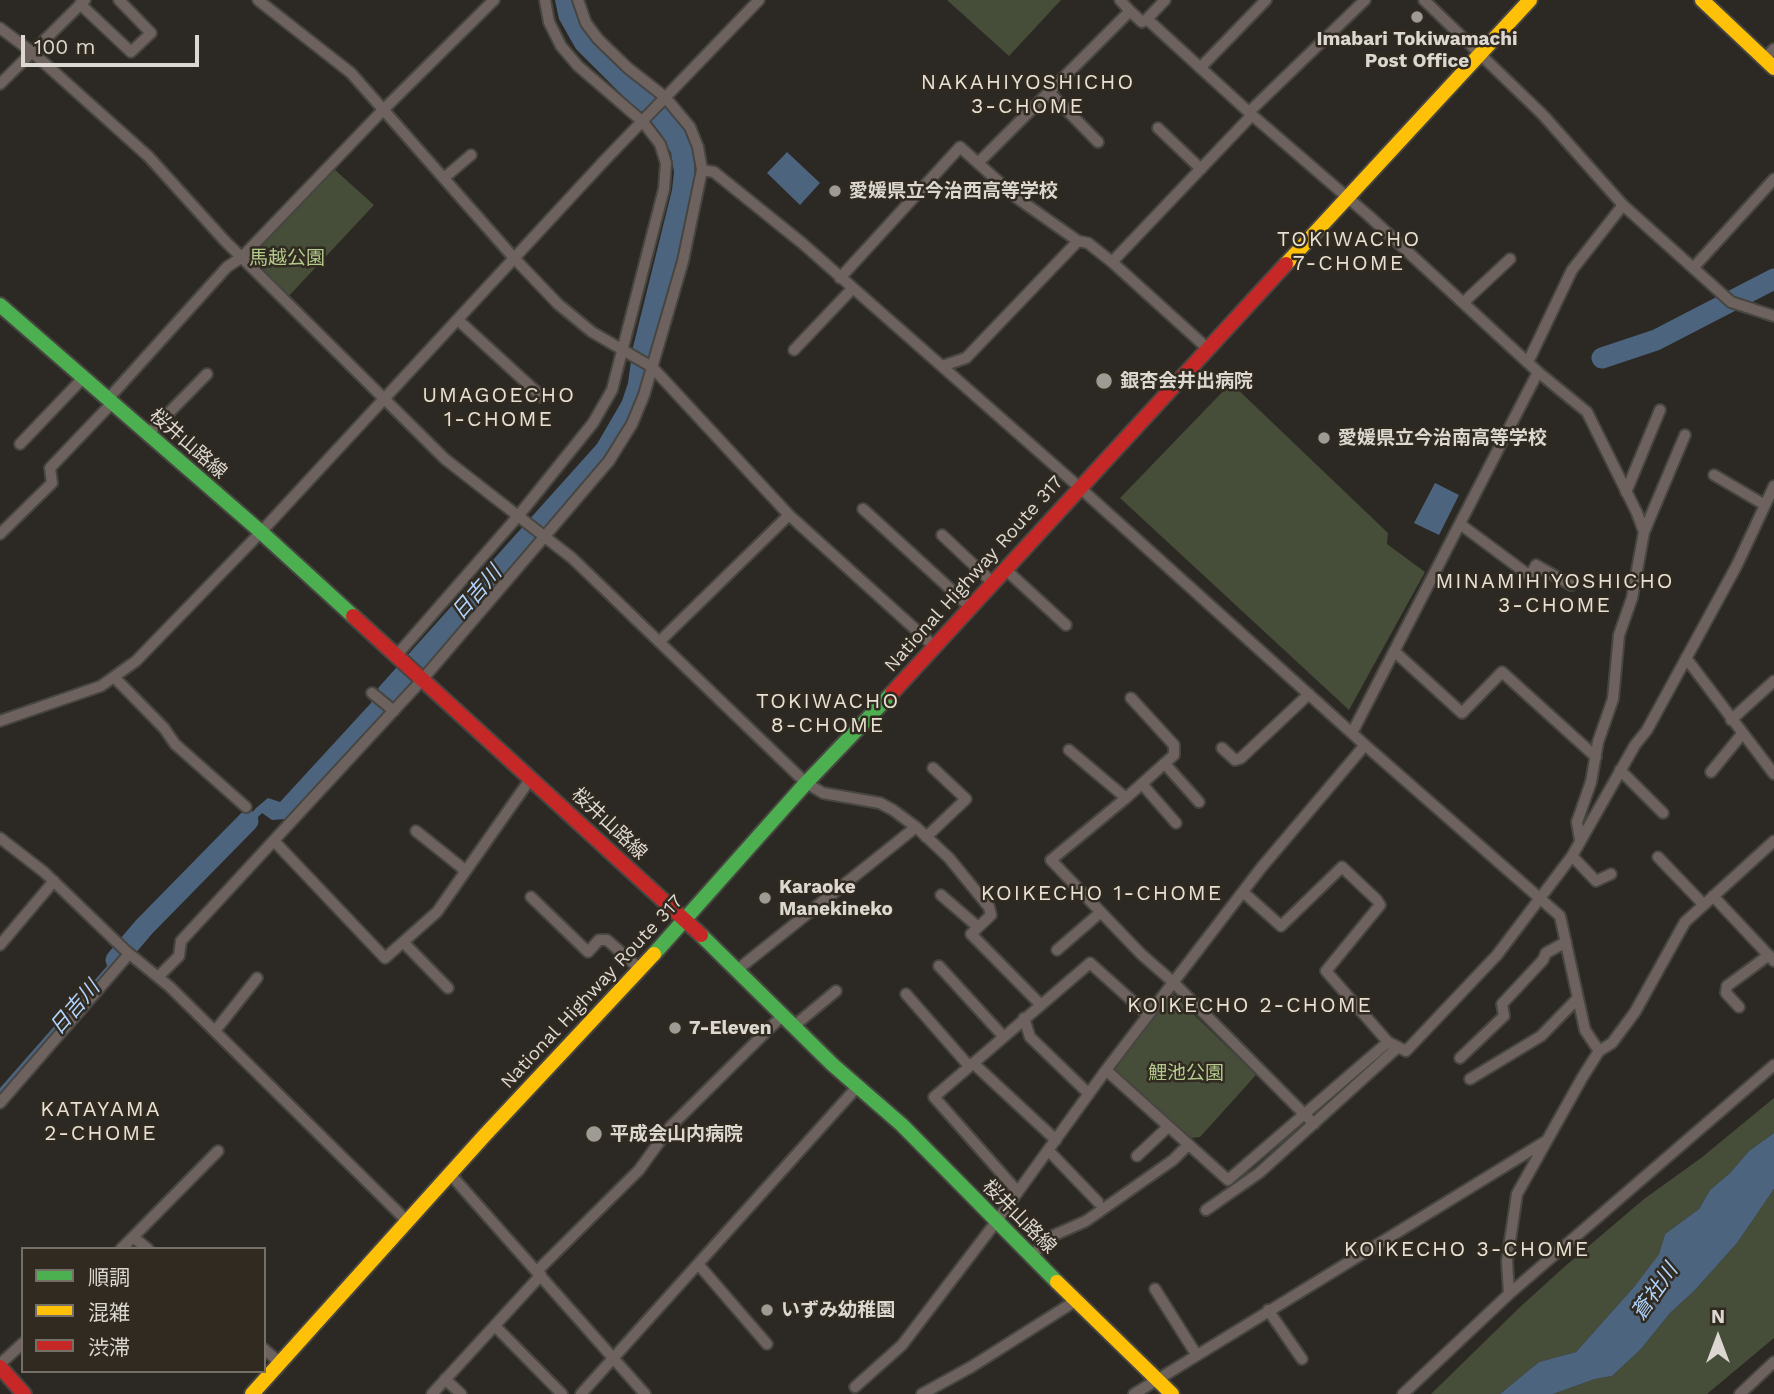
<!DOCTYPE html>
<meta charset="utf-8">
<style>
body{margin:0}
#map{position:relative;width:1774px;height:1394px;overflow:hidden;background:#2c2924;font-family:"Work Sans","Noto Sans JP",sans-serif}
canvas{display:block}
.legend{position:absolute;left:21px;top:1247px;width:245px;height:126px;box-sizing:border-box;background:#302a20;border:2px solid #757067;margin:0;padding:9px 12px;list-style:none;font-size:21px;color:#dcd8d1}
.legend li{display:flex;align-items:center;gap:14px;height:35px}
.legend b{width:35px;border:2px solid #757067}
.north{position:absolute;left:1683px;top:1303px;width:70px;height:70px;-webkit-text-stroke:5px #302a20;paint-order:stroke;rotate:0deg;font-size:19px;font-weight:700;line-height:28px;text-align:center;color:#dcd8d1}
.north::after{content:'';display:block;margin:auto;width:24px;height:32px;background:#dcd8d1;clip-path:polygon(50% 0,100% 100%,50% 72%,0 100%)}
.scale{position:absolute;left:21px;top:35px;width:178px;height:32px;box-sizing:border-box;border:4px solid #dcd8d1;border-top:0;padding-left:9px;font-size:21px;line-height:24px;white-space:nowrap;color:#dcd8d1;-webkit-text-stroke:5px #302a20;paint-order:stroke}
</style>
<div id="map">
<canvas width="1774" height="1394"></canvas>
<ul class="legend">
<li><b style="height:9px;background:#4caf50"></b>順調</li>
<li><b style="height:9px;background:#ffc107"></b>混雑</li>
<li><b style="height:9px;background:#c62828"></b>渋滞</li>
</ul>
<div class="north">N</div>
<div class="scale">100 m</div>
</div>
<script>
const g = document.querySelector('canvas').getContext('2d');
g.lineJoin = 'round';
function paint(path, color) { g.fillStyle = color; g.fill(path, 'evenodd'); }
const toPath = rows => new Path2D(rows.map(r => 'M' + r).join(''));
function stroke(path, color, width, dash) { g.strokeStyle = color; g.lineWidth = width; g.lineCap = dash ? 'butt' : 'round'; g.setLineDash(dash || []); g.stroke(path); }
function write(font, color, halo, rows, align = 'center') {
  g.font = font + ' "Work Sans","Noto Sans JP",sans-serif'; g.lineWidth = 5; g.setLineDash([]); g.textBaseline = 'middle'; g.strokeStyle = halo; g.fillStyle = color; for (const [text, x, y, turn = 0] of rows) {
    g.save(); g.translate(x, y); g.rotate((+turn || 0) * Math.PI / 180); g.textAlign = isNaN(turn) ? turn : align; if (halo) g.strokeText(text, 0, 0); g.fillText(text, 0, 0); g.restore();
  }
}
const green = toPath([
 [947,0,1061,0,1009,56],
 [334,169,374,205,287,298,248,257],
 [1231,383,1388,533,1387,544,1425,572,1349,710,1120,498],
 [1172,993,1256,1075,1200,1137,1191,1138,1113,1069],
 [1774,1098,1774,1133,1749,1151,1730,1173,1710,1190,1699,1209,1665,1234,1659,1254,1634,1287,1576,1352,1539,1362,1500,1394,1431,1394,1519,1308,1563,1268,1644,1199,1701,1158],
 [1774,1189,1774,1338,1707,1394,1553,1394,1595,1379,1612,1376,1641,1349,1670,1313,1695,1290,1737,1243]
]);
const water = toPath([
 [555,0,574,0,575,6,655,95,656,100,671,110,686,127,693,143,695,180,678,255,639,398,625,426,610,452,396,702,286,819,272,820,262,813,118,960,0,1094,0,1088,108,965,228,841,256,808,268,798,280,802,371,703,379,687,597,444,622,401,628,383,633,347,672,190,674,172,671,153,661,134,644,112,637,110,576,49,559,19],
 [787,152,820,183,800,205,767,173],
 [1435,483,1459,495,1439,535,1414,523],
 [1774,1133,1774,1189,1737,1243,1695,1290,1670,1313,1641,1349,1612,1376,1595,1379,1553,1394,1500,1394,1539,1362,1576,1352,1634,1287,1659,1254,1665,1234,1699,1209,1710,1190,1730,1173,1749,1151]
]);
const river = toPath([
 [1602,358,1656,340,1774,279],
 [116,960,144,927,248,821]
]);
const street = toPath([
 [258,0,351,73,514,258,558,304,592,332,652,367,789,515,935,647],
 [578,0,586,23,598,39,628,68,665,97,690,127,698,147,702,170,714,172,802,243,1079,487,1365,745,1560,916,1585,1030,1599,1051],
 [1424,0,1543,115,1623,205,1731,302,1774,316],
 [80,4,131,52,151,33,119,0],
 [1130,11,1142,22,1147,19,1252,115,1369,216,1538,372,1587,412,1637,513,1644,532,1632,598,1619,635,1613,699,1598,742,1591,782,1577,822,1580,840],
 [1147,19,1165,0],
 [0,28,32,52,149,157,225,241,445,459,572,558,806,783,823,793,880,803,893,810,916,827,949,858,989,907,991,915,971,934,1040,1004],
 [1764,59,1774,49],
 [1200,68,1266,0],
 [0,84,85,0],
 [1049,92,1098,142],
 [1249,112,1365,0],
 [1158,128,1201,169],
 [979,162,1130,11,1120,0],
 [444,178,471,155],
 [1112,262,1252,115],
 [1694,267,1774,179],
 [840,278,960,147,1017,198,1078,241,1088,243,1112,262,1207,348],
 [1464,302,1510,259],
 [458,320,542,397],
 [794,350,852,289],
 [1528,362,1572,270,1623,205],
 [942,366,966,358,1078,241],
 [108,399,227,267,242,257,384,109,494,0],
 [148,434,207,374],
 [20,444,83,378],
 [1714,475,1765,505],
 [1626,492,1660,410],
 [863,509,970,607],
 [1460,524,1530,576,1536,565,1571,585],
 [1644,532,1685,435],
 [0,534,52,483,50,468,112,403],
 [942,535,993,583],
 [1005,569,1066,625],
 [660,641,789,515],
 [1394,651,1462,713,1502,672,1596,757],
 [396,656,519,515,593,423,612,390,664,189,666,163,660,144,643,122,578,66,561,46,549,22,545,0],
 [1686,658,1774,774],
 [114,677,164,728,175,744,246,807],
 [372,693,394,711],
 [1731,720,1774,681],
 [0,721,101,686,136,661,261,532,604,161,759,0],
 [1352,733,1538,372],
 [1222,748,1235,760,1241,758,1309,694],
 [1069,750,1126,798,1051,860,1141,954,1173,982,1314,1124],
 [1165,764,1199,802],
 [1620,770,1663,813],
 [1711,772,1742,734],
 [1142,784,1176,823],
 [1126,798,1174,755,1174,745,1131,698],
 [416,831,466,871],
 [926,837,966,799,933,768],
 [0,838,44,872,126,951,170,987,407,1221],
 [274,841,385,958,437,912,531,778],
 [1572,856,1596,881,1611,874],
 [1658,857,1704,905],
 [1243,892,1281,926,1342,867,1377,900,1380,905,1326,971,1388,1042],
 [941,895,978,927],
 [1713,896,1774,961],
 [531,897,588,952,599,940,607,940,640,969],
 [403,942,448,988],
 [0,945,54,881],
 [1057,950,1101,912],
 [939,966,1003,1036],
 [737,970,916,827],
 [158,977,179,956,181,941,422,680,609,461,632,424,644,395,683,261,702,170],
 [906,994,969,1066],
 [1739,1007,1726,993,1727,986,1769,955],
 [1024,1018,1030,1037,1089,1094],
 [794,1026,836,991],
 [215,1031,257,978],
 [1460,1058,1504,1016,1502,1004,1543,960,1546,953,1566,942],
 [973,1063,1056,1140],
 [1106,1070,1228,1180,1388,1042,1406,1051,1497,955,1572,856,1635,745,1647,730,1737,565,1774,486],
 [1470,1079,1541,1036,1578,998],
 [0,1103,129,954],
 [1048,1150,1098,1202],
 [1137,1156,1168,1127],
 [451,1175,645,1394],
 [1018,1192,934,1097,1090,963,1148,1015],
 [1206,1210,1259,1173,1398,1047],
 [121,1249,133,1237],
 [148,1249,133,1237,218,1151],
 [1031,1256,1052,1236,1086,1221,1173,1160,1188,1145],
 [698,1264,767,1344],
 [537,1271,639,1170,671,1126,783,1015],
 [1155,1289,1196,1354],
 [1509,1294,1507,1261,1517,1194,1582,1078,1599,1051,1612,1043,1635,1012,1685,922,1774,841],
 [1268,1310,1302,1359],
 [495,1326,562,1394],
 [264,1349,279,1362],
 [0,1364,23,1343],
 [445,1379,461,1394],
 [855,1387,902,1345,996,1222,1106,1070,1261,868,1365,745],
 [432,1394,541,1275],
 [581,1394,858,1086],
 [922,1394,971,1367,1077,1300],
 [1134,1394,1546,1141],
 [1403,1394,1509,1294,1774,1065],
 [1740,1394,1774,1362]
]);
const fast = toPath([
 [0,305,261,532,353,616],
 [701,935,833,1065,902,1125,1057,1282],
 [654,954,806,783,892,693]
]);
const slow = toPath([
 [1702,0,1774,68],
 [1286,264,1530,0],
 [1057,1282,1172,1394],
 [252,1394,484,1136,654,954]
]);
const jam = toPath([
 [353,616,701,935],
 [892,693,1286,264],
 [0,1367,24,1394]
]);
const markers = [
 [1417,17,7,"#9e9b94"],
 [835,191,7,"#9e9b94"],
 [1104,381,9,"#9e9b94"],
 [1324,438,7,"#9e9b94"],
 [765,898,7,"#9e9b94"],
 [675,1028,7,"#9e9b94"],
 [594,1134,9,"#9e9b94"],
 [767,1310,7,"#9e9b94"]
];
const poiNames = [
 ["Imabari Tokiwamachi",1417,39,"center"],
 ["Post Office",1417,61,"center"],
 ["愛媛県立今治西高等学校",849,191],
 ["銀杏会井出病院",1120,381],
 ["愛媛県立今治南高等学校",1338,438],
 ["Karaoke",779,887],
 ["Manekineko",779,909],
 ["7-Eleven",689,1028],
 ["平成会山内病院",610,1134],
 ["いずみ幼稚園",781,1310]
];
const parkNames = [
 ["馬越公園",287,258],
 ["鯉池公園",1186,1073]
];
const streetNames = [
 ["桜井山路線",188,444,41],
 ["National Highway Route 317",974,574,-48],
 ["桜井山路線",609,824,43],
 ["National Highway Route 317",592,992,-47],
 ["桜井山路線",1019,1217,45]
];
const neighbourhoodNames = [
 ["NAKAHIYOSHICHO",1028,83],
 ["3-CHOME",1028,107],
 ["TOKIWACHO",1349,240],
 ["7-CHOME",1349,264],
 ["UMAGOECHO",499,396],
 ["1-CHOME",499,420],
 ["MINAMIHIYOSHICHO",1555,582],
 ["3-CHOME",1555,606],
 ["TOKIWACHO",828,702],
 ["8-CHOME",828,726],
 ["KOIKECHO 1-CHOME",1102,894],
 ["KOIKECHO 2-CHOME",1250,1006],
 ["KATAYAMA",101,1110],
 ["2-CHOME",101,1134],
 ["KOIKECHO 3-CHOME",1467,1250]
];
const waterNames = [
 ["日吉川",477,593,-49],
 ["日吉川",75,1008,-49],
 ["蒼社川",1655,1292,-55]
];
paint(green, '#464d39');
paint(water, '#4d647f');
stroke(river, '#4d647f', 21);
stroke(street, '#474541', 14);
stroke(fast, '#474541', 18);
stroke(slow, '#474541', 18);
stroke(jam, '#474541', 18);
stroke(street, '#6d625e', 10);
stroke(fast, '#4caf50', 14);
stroke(slow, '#ffc107', 14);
stroke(jam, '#c62828', 14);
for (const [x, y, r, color] of markers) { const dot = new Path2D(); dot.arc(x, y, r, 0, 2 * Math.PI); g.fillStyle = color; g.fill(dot); stroke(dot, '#302a20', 2.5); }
write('bold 19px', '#dcd8d1', '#302a20', poiNames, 'left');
write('19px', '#b3ca8c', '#302a20', parkNames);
write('19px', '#dcd8d1', '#302a20', streetNames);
g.letterSpacing = '2px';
write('21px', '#e8e1d3', '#302a20', neighbourhoodNames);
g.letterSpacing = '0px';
write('italic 21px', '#afd3fc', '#302a20', waterNames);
</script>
